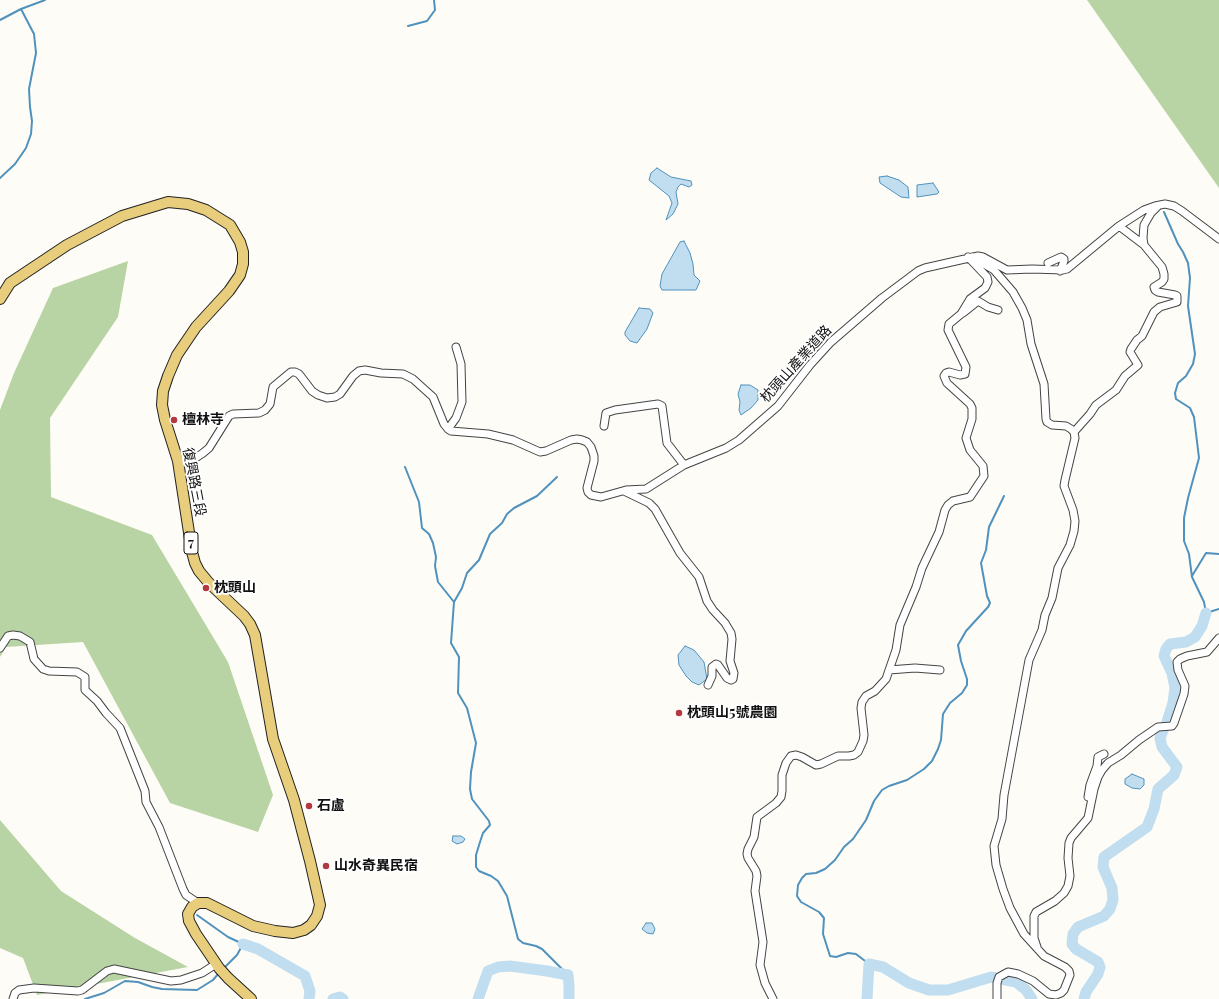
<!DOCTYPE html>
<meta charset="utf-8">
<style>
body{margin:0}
canvas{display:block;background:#fefcf6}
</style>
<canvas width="1219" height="999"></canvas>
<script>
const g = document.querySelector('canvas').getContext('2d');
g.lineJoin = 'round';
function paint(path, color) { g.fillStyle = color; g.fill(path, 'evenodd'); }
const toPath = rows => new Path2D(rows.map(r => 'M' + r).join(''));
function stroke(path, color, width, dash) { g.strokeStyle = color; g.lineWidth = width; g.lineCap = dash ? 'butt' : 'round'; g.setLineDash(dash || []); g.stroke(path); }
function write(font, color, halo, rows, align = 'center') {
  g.font = font + ' "Playfair Display","Noto Sans TC",serif'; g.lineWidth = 4; g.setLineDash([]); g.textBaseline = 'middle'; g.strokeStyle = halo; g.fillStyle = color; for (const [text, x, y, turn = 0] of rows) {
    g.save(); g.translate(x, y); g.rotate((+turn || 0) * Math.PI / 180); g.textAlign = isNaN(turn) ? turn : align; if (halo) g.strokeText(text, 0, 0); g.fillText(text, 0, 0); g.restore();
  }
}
const forest = toPath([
 [1087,0,1219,0,1219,188],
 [128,261,118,317,50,418,51,497,152,535,228,662,273,795,258,832,170,803,83,642,6,647,0,657,0,410,14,373,53,288],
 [0,820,61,891,135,938,188,967,37,995,23,958,0,948]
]);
const water = toPath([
 [657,168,671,177,691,181,692,185,689,187,681,184,678,187,676,192,678,204,673,214,666,220,672,203,669,196,649,180,651,173,657,168],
 [887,176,899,180,908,187,909,198,901,197,880,183,879,177,887,176],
 [933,183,939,192,937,194,917,197,917,185,933,183],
 [684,241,690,253,693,264,694,275,700,281,696,290,662,290,660,286,662,274,680,242,684,241],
 [639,308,650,309,653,313,647,329,637,343,630,341,625,335,625,332,639,308],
 [741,385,750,385,758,390,758,400,751,408,741,415,739,410,740,402,738,394,741,385],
 [685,646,694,650,704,662,707,679,699,685,692,682,686,676,679,665,678,655,685,646],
 [1132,774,1144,779,1144,785,1140,789,1132,788,1125,784,1125,779,1132,774],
 [453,836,461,836,465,839,463,842,457,844,452,841,453,836],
 [646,923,652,923,655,929,653,934,647,933,642,929,646,923]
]);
const stream = toPath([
 [0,20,21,9,45,0],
 [408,26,427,21,435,10,434,0],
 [0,178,15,164,26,148,31,134,32,121,30,107,29,89,36,53,34,34,21,9],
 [1164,212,1178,244,1183,252,1188,263,1190,278,1188,306,1195,354,1193,364,1186,376,1178,383,1175,393,1176,399,1190,408,1194,417,1199,458,1188,498,1184,518,1184,541,1189,554,1192,577,1204,602,1206,613,1219,609],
 [405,467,419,502,422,528,429,534,433,543,436,557,435,566,438,582,454,602],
 [557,477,537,496,514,508,507,514,502,523,490,534,479,560,467,573,462,588,454,602,451,643,459,657,458,693,467,708,476,743,471,772,470,789,472,799,489,821,490,825,483,833,480,842,476,855,476,867,479,871,491,876,498,881,507,896,518,939,523,943,536,946,542,949,568,975],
 [1192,576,1206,553,1219,554],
 [197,915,228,937,243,944,237,955,224,968],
 [869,964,856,954,848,953,836,957,830,956,823,934,824,918,819,912,801,902,797,896,798,885,802,878,806,874,816,873,825,869,835,860,844,847,853,839,866,820,874,801,882,790,889,786,907,780,924,769,932,761,938,749,941,740,943,714,950,703,962,693,967,685,967,679,961,661,958,645,966,631,988,607,990,603,987,596,981,563,986,550,989,527,1004,496],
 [85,999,104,993,125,981,138,982,152,987,162,989,197,990,213,980,219,973]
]);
const river = toPath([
 [1167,722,1173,703,1175,688,1172,673,1164,656,1166,649,1170,644,1186,642,1195,637,1202,626,1206,613],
 [243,944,258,949,305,976,310,991,309,999],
 [333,999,340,997,343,999],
 [478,999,488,971,498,967,510,966,547,971,568,975,569,985,569,999],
 [867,999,869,964,883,967,909,983,929,990,948,990,991,977,1016,982,1026,990,1032,999],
 [1084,999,1086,992,1098,974,1100,967,1098,962,1076,949,1072,944,1073,934,1078,927,1104,916,1110,909,1113,900,1112,888,1103,867,1104,857,1147,827,1154,809,1158,789,1174,775,1177,767,1162,747,1160,738,1164,728]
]);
const minor = toPath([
 [1119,226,1144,245],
 [972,257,994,270,1013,292,1022,308,1027,320,1031,344,1044,384,1046,419,1047,422,1052,425,1066,426,1071,429,1074,432,1075,438,1065,480,1064,486,1073,510,1075,521,1074,531,1070,545,1058,568,1052,598,1045,615,1042,630,1029,660,1004,795,1002,819,994,846,996,865,1003,889,1010,908,1024,934,1044,956,1065,967,1069,971,1070,975,1064,990,1061,993,1056,995,1049,994,1033,981,1018,974,1008,972,999,977,997,983,997,999],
 [1048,263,1061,257,1064,259,1064,261,1060,271],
 [963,313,978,301,988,307,998,310],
 [604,426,606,413,615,410,658,404,662,406,667,443,684,465],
 [448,429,456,418,462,402,461,364,456,347],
 [1074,432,1090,414,1096,405,1116,390,1125,376,1138,365,1130,352,1131,349,1137,340,1142,336,1154,312,1160,307,1177,302,1177,296,1175,295,1158,292,1155,290,1154,287,1162,282,1164,279,1164,274,1162,267,1144,245,1143,238,1144,225,1151,213,1158,206],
 [178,461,197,457,203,453,209,448,229,416,233,414,259,413,265,410,270,404,273,387,291,372,295,372,299,374,312,391,318,395,327,398,335,397,340,394,353,376,359,371,365,370,381,373,403,374,413,379,433,397,444,424,448,429,451,431,488,434,513,440,540,452,546,451,571,440,577,439,582,440,587,442,591,447,594,456,594,461,587,488,588,492,591,495,601,497,626,490,646,489,684,465,726,448,739,440,778,406,810,365,831,342,882,298,918,271,925,268,978,256,983,257,1007,270,1032,269,1063,270,1067,269,1119,226,1144,210,1155,206,1165,204,1174,206,1182,211,1219,239],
 [624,491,649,503,655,509,680,553,699,577,707,601,713,610,725,623,731,633,732,639,730,661,734,673,733,679,731,680,727,678,718,665,716,664,712,667,712,676,708,685],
 [0,648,8,636,13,635,20,636,30,642,34,659,43,669,49,671,77,672,85,677,85,690,97,701,106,713,120,728,145,791,146,802,159,827,183,889,186,895,198,903],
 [889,670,915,668,940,670],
 [1088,797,1090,785,1097,766,1098,757,1104,754],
 [1037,947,1034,938,1034,916,1036,912,1055,901,1064,893,1068,886,1070,876,1068,858,1069,843,1071,838,1088,818,1094,789,1098,777,1102,770,1108,763,1121,755,1139,740,1158,727,1172,726,1174,723,1184,694,1185,686,1178,670,1177,662,1180,659,1187,656,1207,652,1219,638],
 [13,999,15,993,19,990,34,988,78,991,82,990,107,971,114,969,171,981,181,980,202,973,216,964],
 [773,999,765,983,760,965,763,942,755,891,757,876,756,871,748,858,747,854,748,849,754,837,757,817,776,803,781,797,782,791,782,775,786,763,791,756,796,755,802,757,816,765,821,764,838,756,849,756,854,755,858,752,863,741,864,735,861,708,862,702,866,696,875,691,886,679,896,650,900,625,916,587,922,568,939,532,945,510,948,505,953,501,970,497,984,476,983,466,970,450,966,438,972,419,972,408,970,404,947,383,944,376,946,373,949,372,960,375,965,374,966,367,948,330,949,324,961,314,970,299,985,288,988,282,987,277,968,257]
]);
const primary = toPath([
 [0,299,10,283,67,245,122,216,168,202,188,204,206,210,230,225,240,242,243,252,243,264,240,275,229,291,196,327,177,355,168,376,163,391,162,405,165,420,178,461,192,552,195,563,199,571,209,583,244,616,250,624,255,635,273,739,294,800,310,861,320,905,317,916,311,925,304,930,293,933,275,931,253,926,207,903,198,903,192,907,188,914,189,921,196,934,219,968,228,978,251,999]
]);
const markers = [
 [174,420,4,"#b1393f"],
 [206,588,4,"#b1393f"],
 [679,713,4,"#b1393f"],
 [309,806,4,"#b1393f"],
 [326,866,4,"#b1393f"]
];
const shields = [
 [191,543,14]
];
const shieldNames = [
 ["7",191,543]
];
const streetNames = [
 ["枕頭山產業道路",796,364,-48],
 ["復興路三段",194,482,79]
];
const poiNames = [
 ["檀林寺",182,420],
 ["枕頭山",214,588],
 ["枕頭山5號農園",687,713],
 ["石盧",317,806],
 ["山水奇異民宿",334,866]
];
paint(forest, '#b9d4a4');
paint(water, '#c0deef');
stroke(water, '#5092bd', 1);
stroke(stream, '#5092bd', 2);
stroke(river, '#c0deef', 11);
stroke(minor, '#444', 9);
stroke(primary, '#222', 12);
stroke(minor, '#fff', 7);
stroke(primary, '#e8cd7c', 10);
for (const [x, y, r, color] of markers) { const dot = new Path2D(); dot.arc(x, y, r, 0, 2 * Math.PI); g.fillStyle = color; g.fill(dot); stroke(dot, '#fff', 1.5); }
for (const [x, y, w] of shields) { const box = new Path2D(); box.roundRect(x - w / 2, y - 11, w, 22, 3); g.fillStyle = '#fff'; g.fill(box); stroke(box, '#111', 1); }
write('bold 13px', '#111', null, shieldNames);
write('14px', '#111', '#fff', streetNames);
write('bold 14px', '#111', '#fff', poiNames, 'left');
</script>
